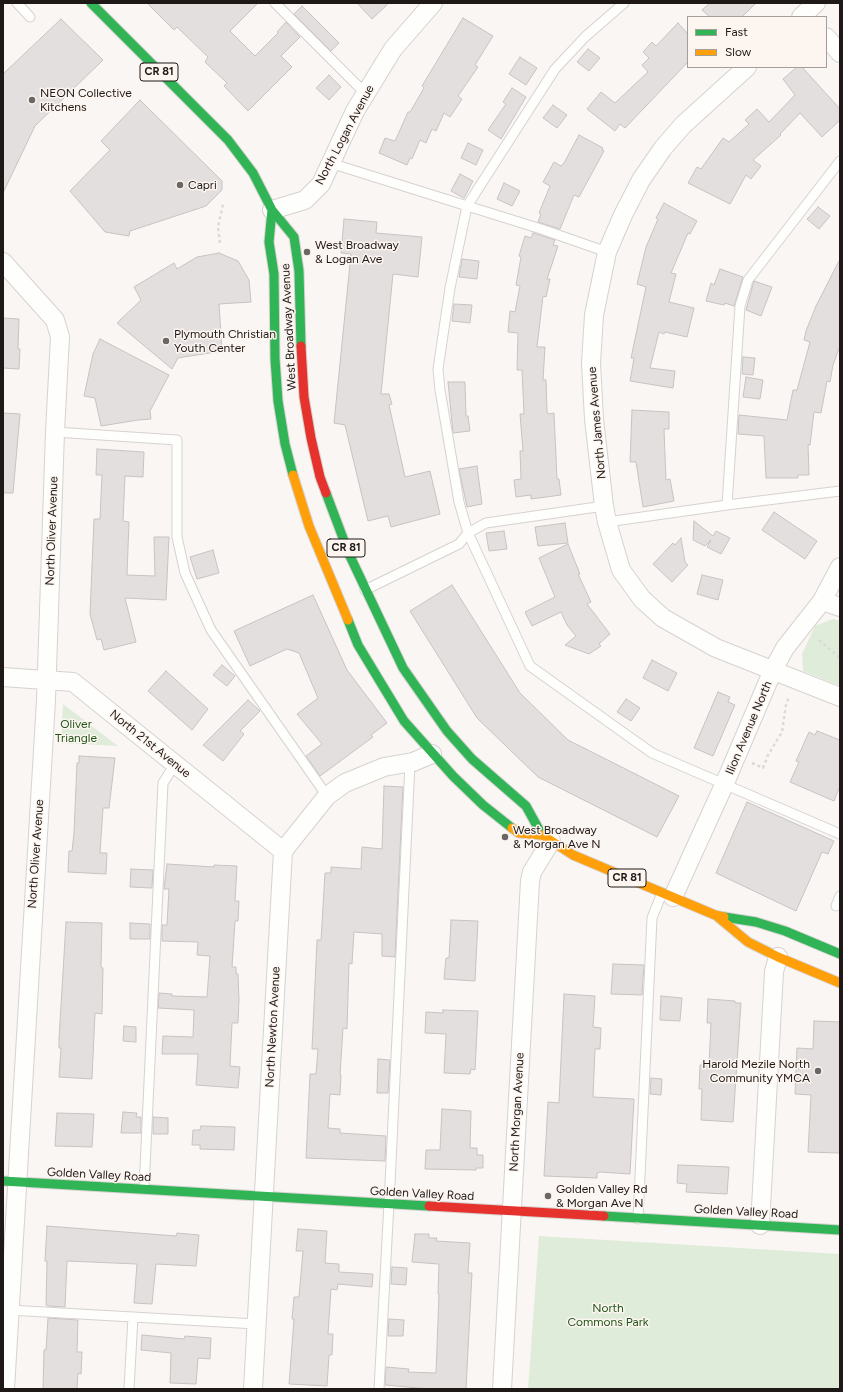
<!DOCTYPE html>
<style>
body{margin:0}
#map{position:relative;width:843px;height:1392px;overflow:hidden;background:#faf6f3;font-family:Figtree,sans-serif}
canvas{display:block}
.frame{position:absolute;inset:0;border:4px solid #1e1916;pointer-events:none}
.legend{position:absolute;left:687px;top:16px;width:140px;height:52px;box-sizing:border-box;background:#fdf5f0;border:1px solid #a49d99;margin:0;padding:5px 7px;list-style:none;font-size:12px;color:#1e1916}
.legend li{display:flex;align-items:center;gap:8px;height:20px}
.legend b{width:20px;border:1px solid #a49d99}
</style>
<div id="map">
<canvas width="843" height="1392"></canvas>
<div class="frame"></div>
<ul class="legend">
<li><b style="height:5px;background:#30b455"></b>Fast</li>
<li><b style="height:5px;background:#ff9f0a"></b>Slow</li>
</ul>
</div>
<script>
const g = document.querySelector('canvas').getContext('2d');
g.lineJoin = 'round';
function paint(path, color) { g.fillStyle = color; g.fill(path, 'evenodd'); }
const toPath = rows => new Path2D(rows.map(r => 'M' + r).join(''));
function stroke(path, color, width, dash) { g.strokeStyle = color; g.lineWidth = width; g.lineCap = dash ? 'butt' : 'round'; g.setLineDash(dash || []); g.stroke(path); }
function write(font, color, halo, rows, align = 'center') {
  g.font = font + ' Figtree,sans-serif'; g.lineWidth = 3; g.setLineDash([]); g.textBaseline = 'middle'; g.strokeStyle = halo; g.fillStyle = color; for (const [text, x, y, turn = 0] of rows) {
    g.save(); g.translate(x, y); g.rotate((+turn || 0) * Math.PI / 180); g.textAlign = isNaN(turn) ? turn : align; if (halo) g.strokeText(text, 0, 0); g.fillText(text, 0, 0); g.restore();
  }
}
const green = toPath([
 [833,619,840,621,840,686,803,671,802,654,815,626],
 [63,704,118,746,61,743],
 [539,1236,840,1254,840,1389,528,1389]
]);
const building = toPath([
 [147,3,258,3,230,31,255,56,278,33,277,32,286,22,300,37,281,56,292,67,248,111,224,86,227,83,205,62,208,57,178,28,177,27,174,30,147,3],
 [357,3,389,3,372,19,357,3],
 [710,3,756,3,742,17,710,17,702,10,710,3],
 [302,6,339,43,331,51,294,14,302,6],
 [463,18,493,36,475,65,478,67,458,96,462,99,450,117,444,113,436,131,432,129,426,143,420,140,412,159,410,158,407,165,379,153,385,138,395,141,408,112,410,112,424,88,422,86,463,18],
 [61,19,103,60,35,126,3,193,3,74,61,19],
 [678,23,688,34,688,62,625,128,620,124,615,131,587,109,601,92,615,103,648,72,642,65,649,58,643,52,652,42,656,46,678,23],
 [588,49,600,58,589,71,577,62,588,49],
 [520,57,537,68,526,85,509,74,520,57],
 [797,67,802,67,840,109,840,120,822,137,800,113,780,134,781,135,753,160,761,166,751,179,746,175,730,204,688,183,697,167,701,169,723,138,729,142,749,124,745,120,757,109,769,122,795,95,783,79,797,67],
 [329,75,341,87,329,100,316,88,329,75],
 [512,88,526,97,501,139,488,130,506,104,503,102,512,88],
 [140,100,222,181,222,190,206,206,130,231,129,236,105,232,70,191,110,150,101,141,140,100],
 [553,105,567,115,557,128,543,118,553,105],
 [579,135,603,148,602,150,604,151,579,197,574,195,560,229,538,222,541,214,539,213,550,186,543,182,554,162,561,166,564,163,579,135],
 [468,143,483,150,476,165,461,158,468,143],
 [460,174,473,181,464,198,451,191,460,174],
 [504,183,520,191,512,206,497,199,504,183],
 [664,203,697,221,690,234,688,233,671,273,676,274,669,302,694,308,687,337,665,332,664,334,659,332,650,368,675,371,673,388,630,381,634,358,631,358,646,287,637,284,646,247,658,219,656,218,664,203],
 [818,207,830,216,819,229,807,219,818,207],
 [344,219,377,222,376,233,422,237,418,277,393,274,381,394,389,394,392,404,389,405,405,477,430,471,440,514,391,527,388,516,368,521,345,425,334,423,351,254,341,253,344,219],
 [533,233,555,240,553,245,558,246,547,279,550,279,546,297,543,296,537,347,545,347,543,380,546,380,547,412,549,414,554,413,557,479,559,479,561,495,531,499,531,495,516,497,514,480,521,479,520,451,523,451,520,414,524,414,522,370,517,370,518,333,508,332,510,311,515,312,520,286,516,285,521,257,519,256,525,236,531,238,533,233],
 [219,253,238,261,249,280,251,302,219,304,222,351,178,358,172,369,117,323,141,300,134,287,174,263,177,269,197,257,219,253],
 [462,259,479,261,477,279,459,277,462,259],
 [840,259,840,346,833,365,830,382,827,381,821,413,814,412,810,445,808,445,809,475,798,475,798,478,766,478,764,436,738,434,739,415,787,420,793,390,797,390,810,342,804,340,806,331,816,306,840,259],
 [720,269,743,277,734,306,725,303,724,305,706,301,711,283,714,285,720,269],
 [754,281,772,287,761,316,746,310,754,281],
 [454,304,472,305,470,323,452,321,454,304],
 [3,318,19,319,18,349,20,349,19,369,3,368,3,318],
 [100,339,169,375,150,411,151,419,138,420,101,426,95,398,84,396,93,354,100,339],
 [743,357,755,358,753,375,742,374,743,357],
 [746,377,763,380,760,399,743,397,746,377],
 [448,382,465,382,466,416,468,416,470,431,453,433,448,382],
 [632,410,669,412,669,429,664,429,666,480,670,479,674,501,643,507,636,462,630,462,632,410],
 [3,413,20,414,13,493,3,493,3,413],
 [97,449,144,452,143,477,125,476,123,521,129,522,127,575,155,576,154,537,169,537,166,600,125,598,136,642,104,650,101,639,97,640,90,614,94,519,100,519,102,475,96,475,97,449],
 [477,466,482,504,467,507,459,469,477,466],
 [774,512,817,541,805,559,762,530,774,512],
 [694,521,713,536,716,531,730,538,721,554,707,547,711,540,705,546,693,540,694,521],
 [565,523,568,543,538,546,535,527,565,523],
 [504,531,507,549,489,551,486,533,504,531],
 [681,538,685,562,688,565,672,582,653,564,673,543,675,545,681,538],
 [568,544,580,574,578,574,591,602,587,604,610,634,599,644,601,646,589,654,565,645,576,636,567,625,561,612,532,626,525,612,555,597,539,558,568,544],
 [213,550,219,573,197,579,190,557,213,550],
 [702,575,723,580,718,600,697,594,702,575],
 [452,585,520,693,568,740,679,796,657,837,538,777,477,718,410,611,452,585],
 [313,595,347,670,387,723,371,735,373,737,320,776,306,756,322,744,297,714,318,698,299,653,287,649,250,666,234,631,313,595],
 [652,660,677,673,668,691,643,678,652,660],
 [222,665,235,676,227,686,213,675,222,665],
 [166,671,208,709,192,730,148,691,166,671],
 [718,692,730,697,728,702,735,705,713,756,694,748,718,692],
 [626,699,640,708,631,721,617,712,626,699],
 [248,700,260,711,240,731,244,734,223,761,203,745,248,700],
 [817,731,840,740,840,786,834,801,790,782,799,762,796,761,809,732,815,735,817,731],
 [79,756,115,758,109,808,103,808,100,853,107,853,106,874,68,872,69,851,72,851,74,833,77,763,79,763,79,756],
 [384,786,403,787,395,957,382,956,382,934,354,932,352,964,349,963,347,1029,343,1028,340,1075,341,1075,340,1095,330,1094,328,1128,340,1129,340,1133,386,1136,385,1161,306,1158,310,1074,316,1074,318,1049,312,1049,317,940,321,940,325,873,331,873,331,867,361,869,362,847,382,849,384,786],
 [747,802,834,841,828,854,822,852,796,911,716,873,747,802],
 [167,864,214,867,214,865,237,866,235,901,239,901,238,921,235,921,232,967,236,967,236,974,238,974,239,1000,238,1023,232,1023,230,1066,240,1067,238,1088,196,1085,198,1054,162,1054,163,1036,193,1037,194,1010,158,1008,159,993,172,994,172,996,207,997,210,956,197,955,198,942,162,941,162,925,167,925,169,889,164,889,167,864],
 [131,869,153,870,152,888,130,887,131,869],
 [451,920,478,921,475,981,444,979,446,958,449,958,451,920],
 [66,922,102,923,101,967,103,968,102,1014,95,1013,92,1079,59,1077,61,1048,59,1048,59,1039,66,922],
 [130,923,150,924,150,939,130,939,130,923],
 [613,964,644,965,642,995,611,994,613,964],
 [564,994,595,996,593,1027,601,1028,600,1049,595,1049,593,1097,634,1099,630,1174,600,1172,597,1173,597,1178,544,1176,548,1102,559,1103,564,994],
 [661,996,682,998,680,1021,660,1020,661,996],
 [708,999,735,1001,735,1003,741,1003,733,1122,701,1120,702,1089,699,1089,700,1065,709,1065,711,1023,707,1023,708,999],
 [443,1010,478,1011,475,1070,471,1069,470,1074,444,1073,446,1034,425,1033,426,1012,443,1013,443,1010],
 [814,1021,840,1022,840,1153,808,1152,811,1095,795,1094,797,1048,813,1049,814,1021],
 [124,1026,136,1027,136,1042,123,1041,124,1026],
 [378,1059,390,1060,388,1093,377,1093,378,1059],
 [651,1078,662,1079,661,1095,650,1094,651,1078],
 [442,1109,471,1111,470,1148,477,1148,477,1155,483,1155,483,1168,476,1168,476,1170,425,1169,426,1150,440,1150,442,1109],
 [123,1112,137,1113,136,1117,141,1117,141,1133,121,1133,123,1112],
 [57,1113,94,1114,92,1147,55,1146,57,1113],
 [153,1117,168,1118,168,1134,153,1134,153,1117],
 [201,1126,235,1127,234,1150,200,1149,200,1145,192,1145,193,1130,200,1130,201,1126],
 [678,1165,729,1167,727,1194,686,1192,687,1184,677,1183,678,1165],
 [47,1226,176,1236,177,1233,199,1235,196,1266,156,1264,152,1304,134,1303,137,1264,67,1261,65,1307,48,1306,46,1305,47,1261,45,1261,47,1226],
 [298,1229,327,1231,325,1263,339,1264,339,1272,373,1274,372,1287,338,1284,337,1290,331,1289,328,1334,333,1334,332,1355,329,1355,327,1386,289,1384,294,1319,292,1319,294,1297,299,1297,303,1251,296,1251,298,1229],
 [415,1234,429,1234,429,1238,437,1238,436,1241,470,1243,468,1273,472,1273,466,1389,430,1389,385,1385,386,1367,409,1369,408,1372,436,1373,439,1294,438,1294,439,1264,412,1262,415,1234],
 [392,1267,407,1268,406,1285,391,1284,392,1267],
 [48,1318,78,1320,77,1352,82,1352,81,1374,78,1373,77,1389,43,1389,44,1350,46,1350,48,1318],
 [389,1319,404,1320,403,1336,388,1336,389,1319],
 [142,1335,184,1339,185,1336,211,1338,210,1359,198,1358,196,1384,170,1383,171,1353,141,1350,142,1335]
]);
const path = toPath([
 [220,243,218,227,223,204],
 [819,640,840,658],
 [752,763,763,768,768,755,782,732,786,705,789,697]
]);
const lane = toPath([
 [17,3,30,17],
 [275,3,366,94],
 [624,3,585,37,555,69,467,206,450,288,438,369,440,390,459,502,468,533,530,666,652,753,840,834],
 [330,163,541,229,607,252],
 [55,432,177,440,177,537,185,573,211,630,327,796],
 [727,505,740,306,748,280,840,161],
 [607,522,727,505,840,491],
 [365,590,459,544,468,533,486,523,604,506],
 [836,906,840,896],
 [144,1189,163,783,175,764],
 [638,1219,652,918,662,893],
 [9,1310,256,1324],
 [129,1389,133,1317],
 [379,1389,390,1184,410,763]
]);
const street = toPath([
 [801,17,816,3],
 [826,37,840,53],
 [747,67,683,125,663,148,641,180,623,215,607,252,594,315,591,363,594,419,604,506,607,522,621,570,642,599,663,618,716,648,840,697],
 [272,210,305,200,321,184,355,111,393,49,433,3],
 [3,262,55,320,60,337,55,432,46,700,5,1389],
 [822,601,840,607],
 [3,677,73,682,283,851],
 [673,897,724,785,773,670,785,648,822,601,840,567],
 [760,1225,774,972,778,957],
 [253,1389,283,851,327,796,345,783,384,767,413,762,432,754],
 [502,1389,530,881,532,872,551,841]
]);
const fast = toPath([
 [91,3,228,140,253,173,272,210,294,237,299,271,301,346],
 [272,210,269,242,274,274,275,359,278,401,285,444,293,475],
 [326,493,349,554,403,668,447,731,472,759,526,806,542,835],
 [348,620,358,645,404,721,453,776,483,805,512,828],
 [724,917,756,922,785,931,840,954],
 [3,1181,429,1206],
 [604,1216,840,1230]
]);
const slow = toPath([
 [293,475,309,526,348,620],
 [512,828,519,833,542,835,573,855,715,915,724,917],
 [718,917,748,942,778,957,840,983]
]);
const jam = toPath([
 [301,346,304,397,311,438,320,477,326,493],
 [429,1206,604,1216]
]);
const markers = [
 [32,100,4,"#6b6663"],
 [180,185,4,"#6b6663"],
 [307,252,4,"#6b6663"],
 [166,341,4,"#6b6663"],
 [505,837,4,"#6b6663"],
 [818,1071,4,"#6b6663"],
 [548,1196,4,"#6b6663"]
];
const shields = [
 [159,72,38],
 [346,548,38],
 [627,878,38]
];
const shieldNames = [
 ["CR 81",159,72],
 ["CR 81",346,548],
 ["CR 81",627,878]
];
const poiNames = [
 ["NEON Collective",40,93],
 ["Kitchens",40,107],
 ["Capri",188,185],
 ["West Broadway",315,245],
 ["& Logan Ave",315,259],
 ["Plymouth Christian",174,334],
 ["Youth Center",174,348],
 ["West Broadway",513,830],
 ["& Morgan Ave N",513,844],
 ["Harold Mezile North",810,1064,"right"],
 ["Community YMCA",810,1078,"right"],
 ["Golden Valley Rd",556,1189],
 ["& Morgan Ave N",556,1203]
];
const streetNames = [
 ["North Logan Avenue",345,135,-62],
 ["West Broadway Avenue",289,327,-93],
 ["North James Avenue",597,423,-95],
 ["North Oliver Avenue",52,531,-88],
 ["Ilion Avenue North",749,728,-67],
 ["North 21st Avenue",150,744,39],
 ["North Oliver Avenue",36,854,-86],
 ["North Newton Avenue",273,1027,-87],
 ["North Morgan Avenue",517,1112,-87],
 ["Golden Valley Road",99,1175,3],
 ["Golden Valley Road",422,1194,3],
 ["Golden Valley Road",746,1212,3]
];
const parkNames = [
 ["Oliver",76,724],
 ["Triangle",76,738],
 ["North",608,1308],
 ["Commons Park",608,1322]
];
paint(green, '#dfecda');
paint(building, '#e3dfde');
stroke(building, '#c7c3c3', 1);
stroke(lane, '#d6d2cf', 11);
stroke(street, '#d6d2cf', 20);
stroke(fast, '#d6d2cf', 11);
stroke(slow, '#d6d2cf', 11);
stroke(jam, '#d6d2cf', 11);
stroke(path, '#dbdad9', 2.5, [3, 3]);
stroke(lane, '#fefefd', 9);
stroke(street, '#fefefd', 18);
stroke(fast, '#30b455', 9);
stroke(slow, '#ff9f0a', 9);
stroke(jam, '#e5322d', 9);
for (const [x, y, r, color] of markers) { const dot = new Path2D(); dot.arc(x, y, r, 0, 2 * Math.PI); g.fillStyle = color; g.fill(dot); stroke(dot, '#fdf5f0', 1.5); }
for (const [x, y, w] of shields) { const box = new Path2D(); box.roundRect(x - w / 2, y - 9, w, 18, 3); g.fillStyle = '#fdf5f0'; g.fill(box); stroke(box, '#1e1916', 1); }
write('bold 11px', '#1e1916', null, shieldNames);
write('12px', '#1e1916', '#fdf5f0', poiNames, 'left');
write('12px', '#1e1916', '#fdf5f0', streetNames);
write('12px', '#1f5518', '#fdf5f0', parkNames);
</script>
